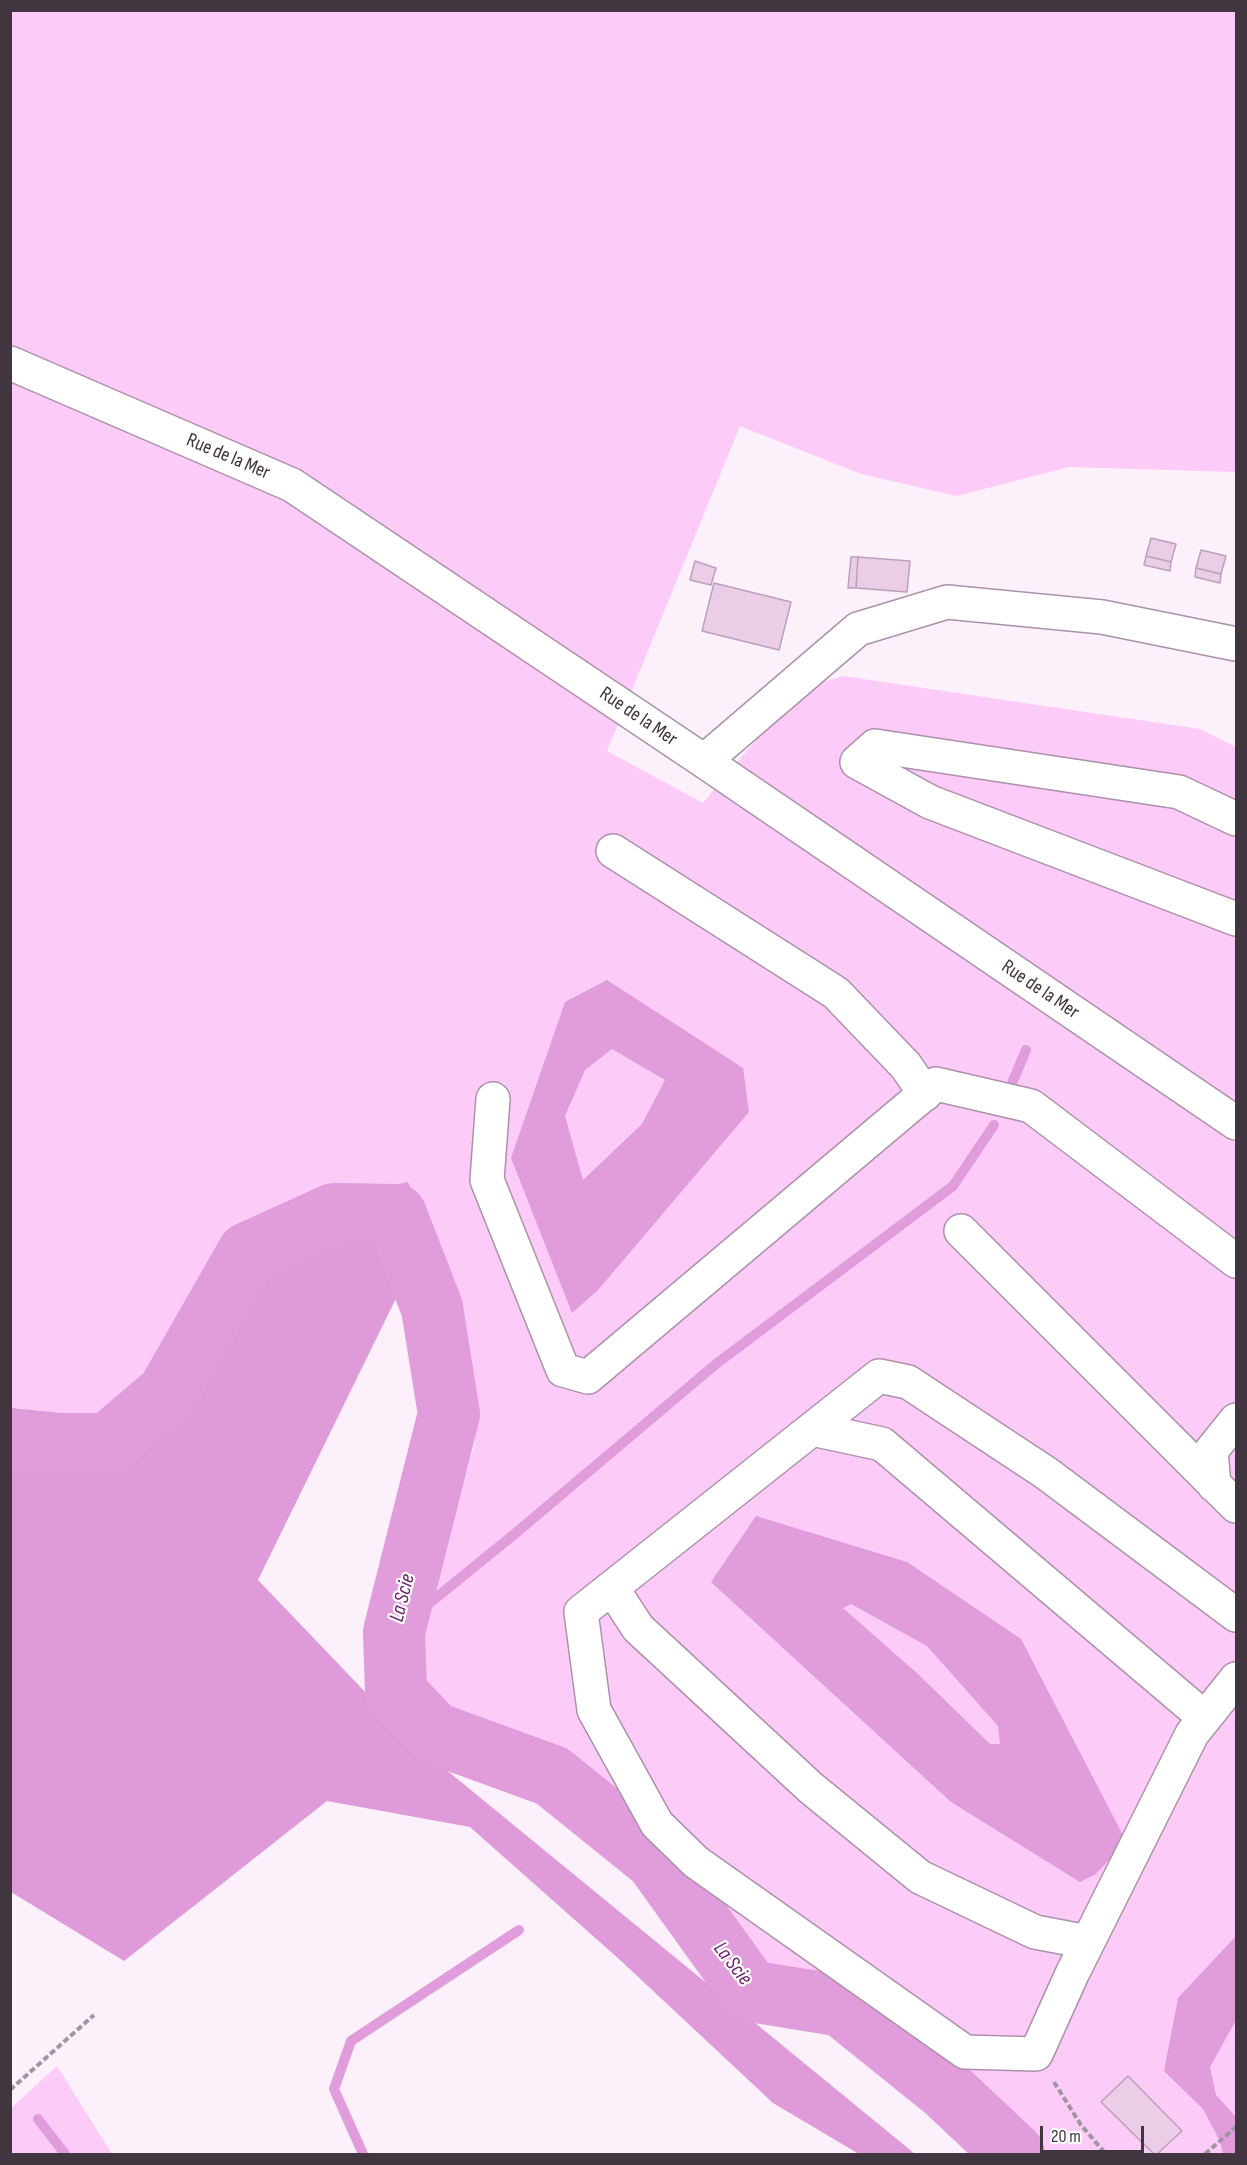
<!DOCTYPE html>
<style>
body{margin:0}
#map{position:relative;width:1247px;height:2165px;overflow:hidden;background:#fcf0fb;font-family:"Sofia Sans Condensed",sans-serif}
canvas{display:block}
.frame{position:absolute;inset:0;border:12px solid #413540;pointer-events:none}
.scale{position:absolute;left:1040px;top:2126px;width:104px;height:27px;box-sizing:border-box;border:3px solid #413540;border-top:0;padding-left:8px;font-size:18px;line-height:21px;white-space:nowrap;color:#413540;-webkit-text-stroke:4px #fff;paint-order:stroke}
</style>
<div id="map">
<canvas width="1247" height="2165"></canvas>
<div class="frame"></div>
<div class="scale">20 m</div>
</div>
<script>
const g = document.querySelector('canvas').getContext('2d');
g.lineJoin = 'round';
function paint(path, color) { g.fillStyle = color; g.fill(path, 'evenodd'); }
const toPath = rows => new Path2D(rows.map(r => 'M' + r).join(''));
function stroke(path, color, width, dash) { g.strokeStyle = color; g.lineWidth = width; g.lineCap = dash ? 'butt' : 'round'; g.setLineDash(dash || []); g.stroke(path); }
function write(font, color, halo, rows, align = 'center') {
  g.font = font + ' "Sofia Sans Condensed",sans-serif'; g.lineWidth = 4.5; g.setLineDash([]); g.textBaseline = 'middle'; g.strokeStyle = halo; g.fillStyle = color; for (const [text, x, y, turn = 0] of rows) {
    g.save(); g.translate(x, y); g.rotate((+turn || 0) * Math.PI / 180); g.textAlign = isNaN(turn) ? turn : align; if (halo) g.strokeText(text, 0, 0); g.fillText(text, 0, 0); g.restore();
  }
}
const green = toPath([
 [11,11,1236,11,1236,472,1069,467,957,496,861,474,740,426,607,751,703,803,799,689,843,676,1200,729,1236,747,1236,2154,1044,2154,900,2084,752,1964,607,1792,435,1723,408,1676,475,1443,429,1231,408,1182,281,1208,113,1418,11,1408],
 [57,2066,112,2154,11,2154,11,2108]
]);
const forest = toPath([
 [408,1182,429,1231,258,1580,416,1745,915,2154,859,2154,773,2103,619,1959,470,1827,327,1801,124,1961,11,1892,11,1408,113,1418,281,1208]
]);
const water = toPath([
 [607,980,743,1068,749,1112,598,1290,572,1313,511,1158,565,1002],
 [612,1049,665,1080,642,1124,583,1180,565,1116,585,1070],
 [756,1516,907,1562,1021,1639,1126,1841,1096,1874,1080,1882,951,1802,711,1582],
 [851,1604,927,1646,998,1726,1000,1744,990,1744,919,1675,843,1608],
 [1236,1936,1236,2020,1210,2067,1216,2095,1236,2117,1236,2154,1223,2154,1220,2141,1203,2109,1164,2071,1178,1998]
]);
const stream = toPath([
 [1010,1088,1026,1050],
 [394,1632,517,1532,716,1364,953,1186,994,1125],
 [38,2119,65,2154],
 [363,2154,334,2089,351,2041,519,1930]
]);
const river = toPath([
 [10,1439,27,1444,108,1444,168,1393,248,1253,334,1214,396,1215,432,1308,449,1414,394,1632,396,1693,434,1733,552,1776,655,1859,750,1991,842,2006,945,2089,1014,2154]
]);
const building = toPath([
 [1151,538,1176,544,1171,562,1146,556,1151,538],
 [1201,550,1226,556,1221,574,1196,568,1201,550],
 [1146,556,1171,562,1170,571,1144,565,1146,556],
 [851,557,858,557,856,588,848,588,851,557],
 [858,557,910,561,907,592,856,588,858,557],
 [695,561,716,568,711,585,690,580,695,561],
 [1196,568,1221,574,1220,583,1195,577,1196,568],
 [714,583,791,602,779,650,702,631,714,583],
 [1128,2076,1182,2131,1157,2154,1154,2154,1101,2102,1128,2076]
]);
const path = toPath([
 [1054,2082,1081,2125,1106,2154],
 [10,2090,94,2015],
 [1205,2154,1236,2127]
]);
const minor = toPath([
 [10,363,292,485,704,761,1236,1123],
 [704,761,858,629,947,602,1102,617,1236,644],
 [1236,819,1179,792,875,746,857,762,930,802,1236,919],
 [613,851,836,993,906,1066,925,1094],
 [493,1099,487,1180,563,1370,588,1377,936,1084,1031,1106,1236,1261],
 [961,1231,1236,1506],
 [812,1429,882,1444,1205,1718],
 [1214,1485,1211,1451,1236,1420],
 [612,1588,638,1628,811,1788,920,1877,1035,1932,1088,1942],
 [1236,1615,1046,1473,908,1382,879,1376,581,1612,594,1710,657,1824,696,1862,965,2052,1036,2054,1072,1974,1192,1734,1236,1679]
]);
const streetNames = [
 ["Rue de la Mer",228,457,23],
 ["Rue de la Mer",638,717,34],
 ["Rue de la Mer",1040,990,34]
];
const waterNames = [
 ["La Scie",403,1598,-76],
 ["La Scie",732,1964,52]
];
paint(green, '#fccbf8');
paint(forest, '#de9ad9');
paint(water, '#e09cdb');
stroke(stream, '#e09cdb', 10);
stroke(river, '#e09cdb', 62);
paint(building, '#ebcde8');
stroke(building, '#bca0ba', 1.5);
stroke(minor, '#ac91aa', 36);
stroke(path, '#a195a0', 4, [6, 3]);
stroke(minor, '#fff', 33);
write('20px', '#413540', '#fff', streetNames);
write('italic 21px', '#71226e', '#fff', waterNames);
</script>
